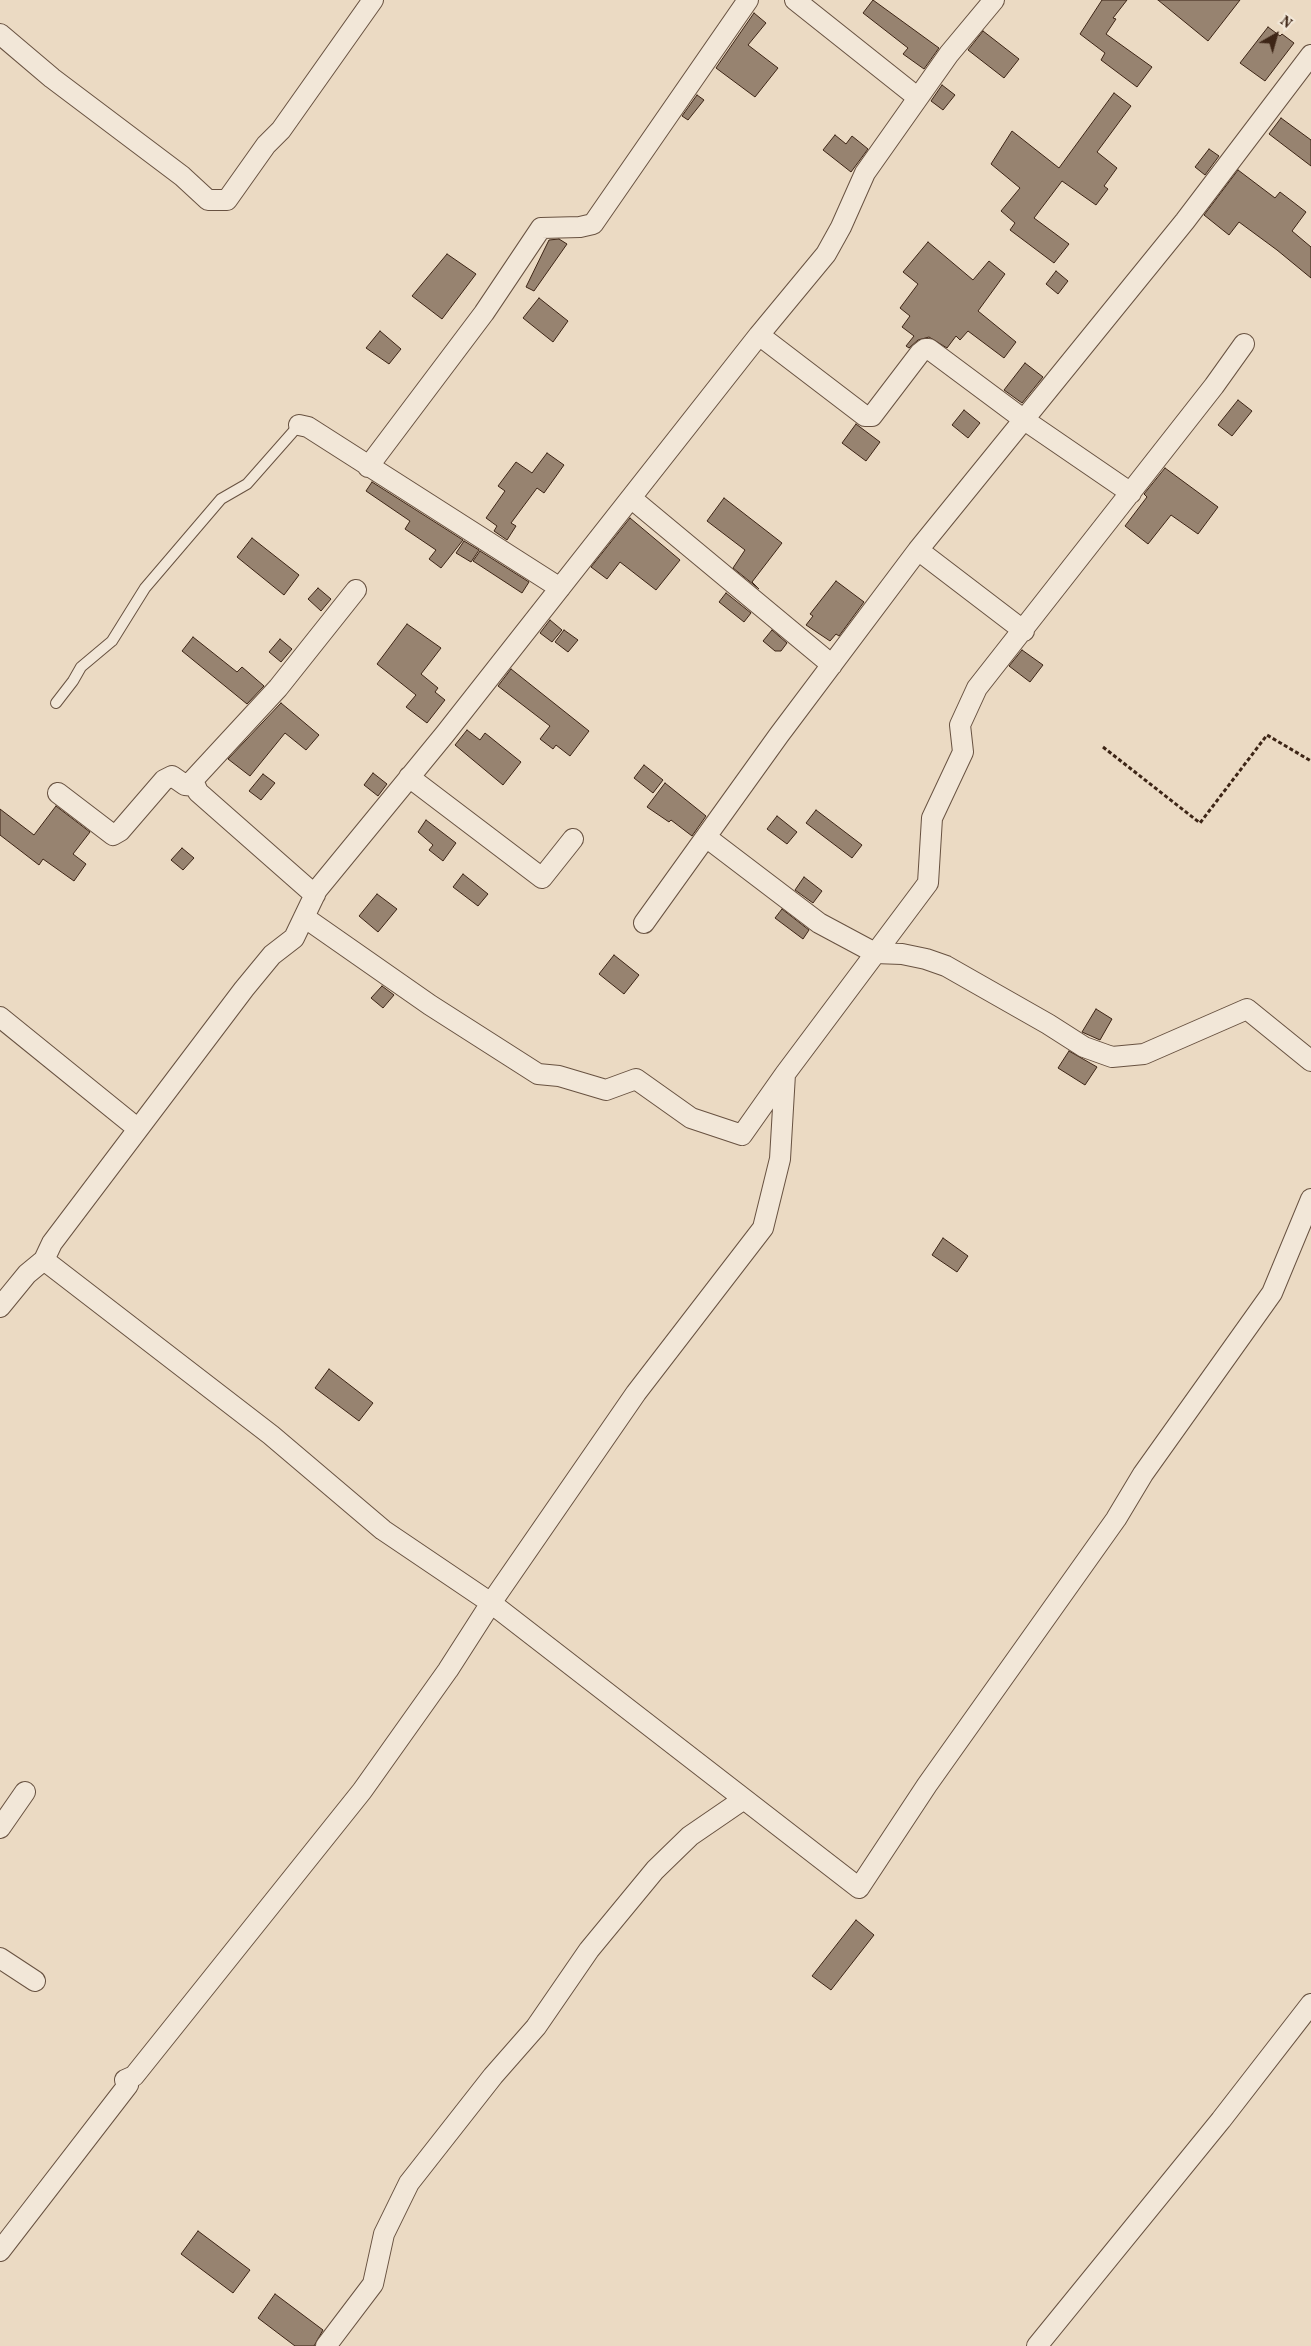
<!DOCTYPE html>
<style>
body{margin:0}
#map{position:relative;width:1311px;height:2346px;overflow:hidden;background:#ebdac3;font-family:Vollkorn,serif}
canvas{display:block}
.north{position:absolute;left:1251px;top:10px;width:50px;height:50px;-webkit-text-stroke:4px #f2e7d8;paint-order:stroke;rotate:38deg;font-size:14px;font-weight:700;line-height:20px;text-align:center;color:#3d2516}
.north::after{content:'';display:block;margin:auto;width:18px;height:22px;background:#3d2516;clip-path:polygon(50% 0,100% 100%,50% 72%,0 100%)}
</style>
<div id="map">
<canvas width="1311" height="2346"></canvas>
<div class="north">N</div>
</div>
<script>
const g = document.querySelector('canvas').getContext('2d');
g.lineJoin = 'round';
function paint(path, color) { g.fillStyle = color; g.fill(path, 'evenodd'); }
const toPath = rows => new Path2D(rows.map(r => 'M' + r).join(''));
function stroke(path, color, width, dash) { g.strokeStyle = color; g.lineWidth = width; g.lineCap = dash ? 'butt' : 'round'; g.setLineDash(dash || []); g.stroke(path); }
const building = toPath([
 [873,0,939,48,924,69,903,54,908,48,863,13,873,0],
 [1102,0,1127,0,1113,18,1116,19,1106,34,1152,67,1137,87,1101,60,1105,53,1080,34,1102,0],
 [1158,0,1240,0,1208,41,1158,0],
 [754,13,766,23,748,45,778,68,755,97,716,68,754,13],
 [1268,27,1280,36,1282,34,1294,43,1265,81,1240,63,1268,27],
 [983,31,1019,59,1004,78,968,50,983,31],
 [942,85,955,95,943,110,931,101,942,85],
 [1114,93,1131,106,1097,152,1117,168,1104,186,1108,189,1096,205,1062,181,1034,218,1069,244,1054,263,1010,230,1015,223,1001,211,1020,188,991,164,1012,131,1059,168,1114,93],
 [697,95,704,100,688,120,682,116,697,95],
 [1281,118,1311,140,1311,166,1269,134,1281,118],
 [835,135,846,144,852,136,868,149,851,172,823,150,835,135],
 [1209,149,1219,156,1205,175,1195,167,1209,149],
 [1238,170,1275,198,1280,192,1306,212,1292,231,1311,247,1311,278,1277,250,1239,222,1229,235,1204,215,1238,170],
 [559,239,567,244,534,291,526,287,549,240,559,239],
 [928,242,973,280,989,261,1005,274,978,311,1016,342,1004,358,968,331,960,340,956,336,947,348,929,337,918,340,909,348,906,346,914,336,902,327,910,316,900,308,918,284,903,272,928,242],
 [447,254,476,274,442,319,412,296,447,254],
 [1056,271,1068,281,1058,294,1046,284,1056,271],
 [539,298,568,321,553,342,523,318,539,298],
 [380,331,401,349,389,364,366,348,380,331],
 [1025,363,1043,377,1022,403,1004,390,1025,363],
 [1238,400,1252,411,1232,436,1218,425,1238,400],
 [964,410,980,423,968,438,952,425,964,410],
 [856,424,880,442,866,461,842,443,856,424],
 [547,453,564,465,544,493,537,488,511,523,516,526,507,540,494,531,497,526,486,518,505,491,498,486,516,462,532,473,547,453],
 [1165,468,1218,507,1198,534,1171,515,1148,544,1125,526,1147,497,1144,494,1165,468],
 [372,482,463,540,441,568,429,559,436,550,405,529,410,521,366,491,372,482],
 [724,498,782,543,752,582,759,589,733,568,745,550,707,521,724,498],
 [630,518,680,560,656,590,620,562,607,579,591,567,630,518],
 [252,538,299,575,284,595,237,557,252,538],
 [464,541,479,550,471,562,456,553,464,541],
 [480,551,529,582,522,593,473,561,480,551],
 [836,581,864,602,839,636,836,634,830,641,806,625,813,616,810,614,836,581],
 [318,588,331,599,321,611,308,599,318,588],
 [726,593,751,613,744,622,719,602,726,593],
 [550,620,562,630,552,642,540,633,550,620],
 [407,624,441,648,421,674,438,688,435,692,445,700,427,723,406,707,416,695,377,664,407,624],
 [564,630,578,640,568,652,555,642,564,630],
 [772,630,787,643,781,651,775,651,763,641,772,630],
 [193,637,237,672,242,667,264,686,247,704,182,651,193,637],
 [280,639,292,649,281,662,269,652,280,639],
 [1022,650,1043,665,1030,682,1009,666,1022,650],
 [511,669,589,731,570,756,556,745,553,749,540,739,550,726,498,686,511,669],
 [281,703,319,735,306,750,285,733,250,776,228,759,281,703],
 [467,730,480,740,485,733,521,762,503,785,455,745,467,730],
 [644,765,663,780,653,793,634,778,644,765],
 [373,773,387,784,378,796,364,785,373,773],
 [263,774,275,783,261,800,249,791,263,774],
 [665,783,706,816,692,836,671,820,669,822,647,807,665,783],
 [56,806,90,832,73,854,86,864,74,881,43,859,39,865,0,835,0,809,34,835,56,806],
 [816,810,862,845,852,858,806,823,816,810],
 [777,816,797,832,787,844,767,829,777,816],
 [426,820,456,843,443,861,429,850,433,845,418,832,426,820],
 [182,848,194,858,183,870,171,860,182,848],
 [463,874,488,894,478,906,453,887,463,874],
 [804,877,822,891,813,903,795,890,804,877],
 [377,894,397,909,378,932,359,916,377,894],
 [782,909,809,930,803,939,775,918,782,909],
 [614,955,639,975,624,994,599,974,614,955],
 [382,986,394,995,383,1008,371,998,382,986],
 [1096,1009,1112,1019,1100,1040,1082,1032,1096,1009],
 [1069,1051,1097,1067,1085,1085,1058,1068,1069,1051],
 [943,1238,968,1256,957,1272,932,1255,943,1238],
 [329,1369,373,1403,359,1421,315,1388,329,1369],
 [856,1920,874,1935,831,1990,812,1976,856,1920],
 [198,2231,250,2270,233,2293,181,2254,198,2231],
 [275,2294,323,2330,314,2346,295,2346,258,2318,275,2294]
]);
const path = toPath([
 [1103,747,1200,823,1267,735,1311,761]
]);
const lane = toPath([
 [56,703,73,681,81,667,112,641,145,588,221,499,247,484,299,425]
]);
const street = toPath([
 [795,0,917,97],
 [0,34,52,78,182,176,208,200,227,200,266,145,281,130,373,0],
 [759,335,865,416,872,416,920,353,925,349,929,349,1023,419,1131,493],
 [299,425,308,427,560,588],
 [368,467,484,313,541,228,580,227,593,224,748,0],
 [631,498,832,665],
 [918,550,1024,631],
 [409,777,542,878,573,839],
 [58,793,113,835,120,831,164,780,172,776,185,785,195,786],
 [706,837,819,923,875,953,902,954,926,959,946,966,1048,1024,1084,1047,1112,1057,1144,1054,1247,1009,1311,1061],
 [315,895,198,792,193,780,278,688,356,590],
 [304,917,430,1005,538,1074,559,1076,606,1090,636,1079,691,1118,742,1135,785,1074],
 [644,923,779,735,918,550,1185,221,1311,55],
 [0,1017,137,1128],
 [44,1260,271,1435,383,1530,491,1603,859,1888,927,1785,1116,1519,1143,1474,1272,1293,1311,1199],
 [0,1307,27,1274,44,1260,52,1243,244,989,272,955,294,938,317,890,445,734,759,335,826,254,841,227,865,173,949,54,994,0],
 [0,1828,25,1792],
 [0,1958,35,1981],
 [0,2251,128,2085,125,2080,134,2076,362,1791,448,1670,491,1603,636,1393,763,1228,780,1159,785,1074,928,883,932,818,963,752,960,725,977,688,1214,386,1244,344],
 [326,2346,373,2284,384,2234,409,2183,493,2076,536,2027,589,1950,655,1870,690,1836,744,1799],
 [1037,2346,1221,2120,1311,2004]
]);
paint(building, '#978370');
stroke(building, '#3d2516', 1);
stroke(lane, '#685241', 12);
stroke(street, '#685241', 22);
stroke(path, '#3d2516', 3, [4, 2.5]);
stroke(lane, '#f2e7d8', 10);
stroke(street, '#f2e7d8', 20);
</script>
